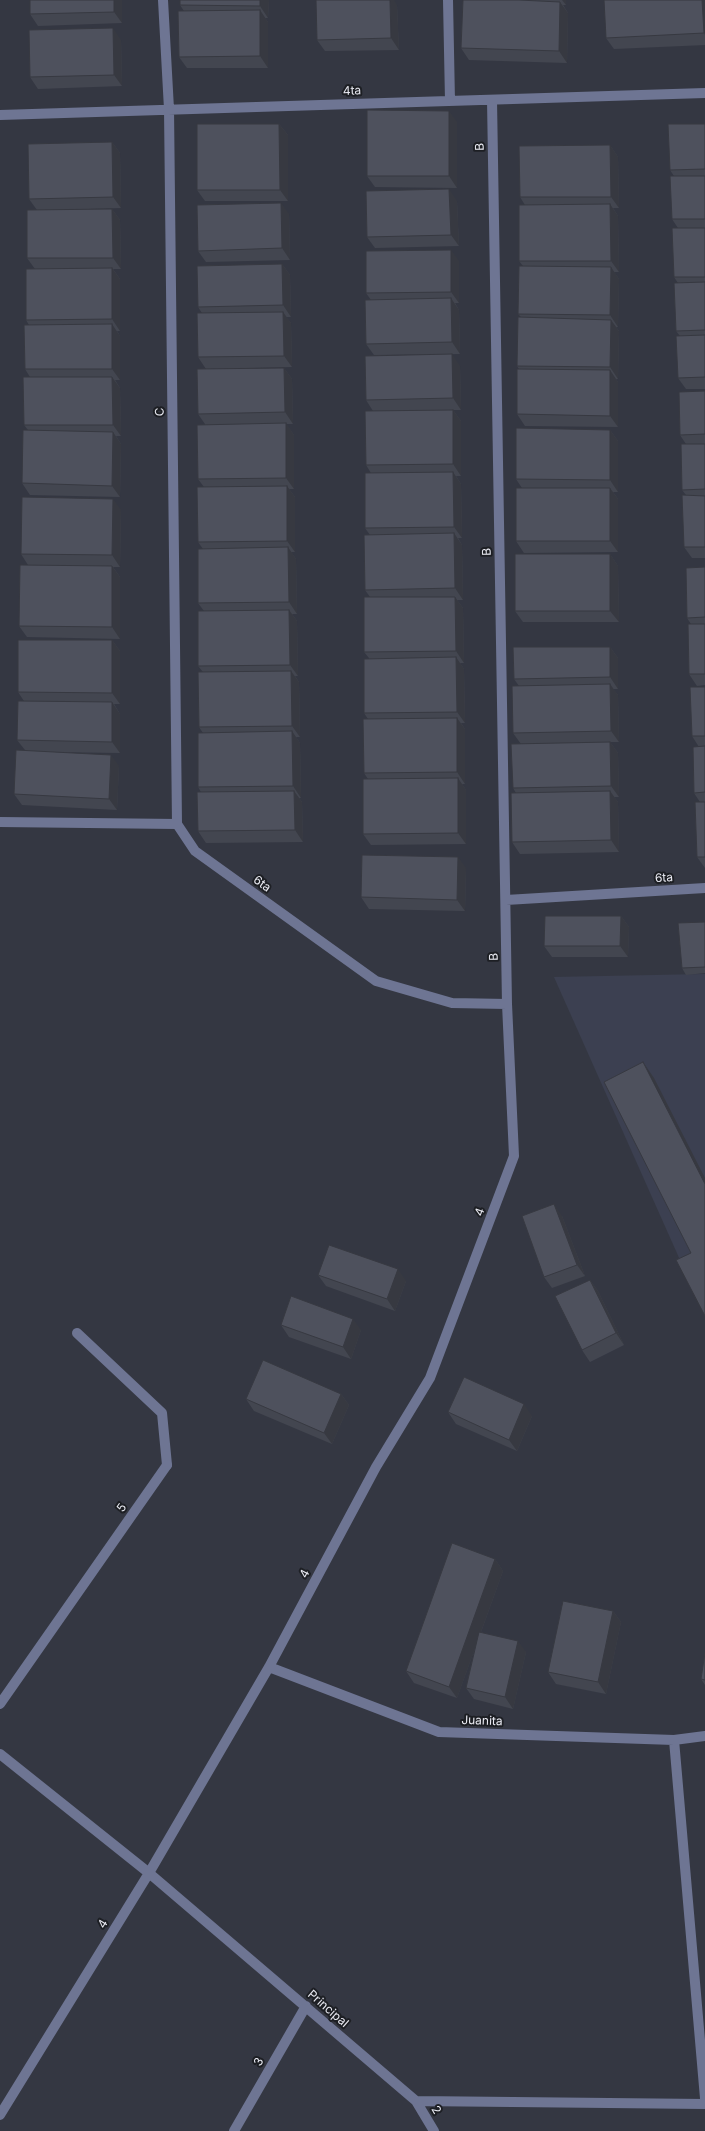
<!DOCTYPE html>
<style>
body{margin:0}
canvas{display:block;background:#343742}
</style>
<canvas width="705" height="2131"></canvas>
<script>
const g = document.querySelector('canvas').getContext('2d');
g.lineJoin = 'round';
function paint(path, color) { g.fillStyle = color; g.fill(path, 'evenodd'); }
const toPath = rows => new Path2D(rows.map(r => 'M' + r).join(''));
function stroke(path, color, width, dash) { g.strokeStyle = color; g.lineWidth = width; g.lineCap = dash ? 'butt' : 'round'; g.setLineDash(dash || []); g.stroke(path); }
function write(font, color, halo, rows, align = 'center') {
  g.font = font + ' Inter,sans-serif'; g.lineWidth = 4; g.setLineDash([]); g.textBaseline = 'middle'; g.strokeStyle = halo; g.fillStyle = color; for (const [text, x, y, turn = 0] of rows) {
    g.save(); g.translate(x, y); g.rotate((+turn || 0) * Math.PI / 180); g.textAlign = isNaN(turn) ? turn : align; if (halo) g.strokeText(text, 0, 0); g.fillText(text, 0, 0); g.restore();
  }
}
const built = toPath([
 [705,974,705,1316,554,977]
]);
const lane = toPath([
 [77,1333,162,1413,167,1465]
]);
const street = toPath([
 [163,0,169,109,177,824],
 [448,0,450,101],
 [0,115,705,93],
 [0,822,177,824,195,851,376,981,452,1003,507,1004],
 [506,900,705,888],
 [269,1667,439,1732,674,1740,705,1736],
 [0,1704,167,1465],
 [674,1740,705,2098],
 [0,1754,149,1873,416,2101,705,2104],
 [416,2101,434,2131],
 [0,2115,149,1873,269,1667,376,1467,430,1378,514,1156,507,1004,492,100],
 [234,2131,306,2006]
]);
const wall = toPath([
 [122,0,122,23,38,26,30,14],
 [180,0,269,0,268,18,265,18,268,22,268,68,187,68,179,57,184,11,180,5],
 [463,0,566,0,566,5,563,5,568,13,567,63,469,60,461,48],
 [705,0,705,45,614,49,606,38],
 [397,5,399,50,325,51,317,40],
 [121,40,122,86,38,89,30,77],
 [457,122,457,188,375,187,367,176],
 [279,124,288,135,288,201,205,201,197,190],
 [705,124,705,389,686,389,678,378,680,336,676,331,678,283,674,277,678,228,672,219,674,176,670,170],
 [112,142,120,153,121,208,88,209,112,209,120,220,121,269,113,269,120,279,120,331,117,331,120,336,120,380,115,380,120,388,121,436,116,436,121,444,120,497,30,495,22,483,28,430,24,425,30,377,25,369,29,325,26,320,35,269,27,258,37,210,29,199],
 [610,145,618,157,619,208,613,208,618,216,619,272,614,272,619,279,618,327,616,327,619,331,618,379,616,379,618,382,618,427,525,426,517,414,519,369,517,366,521,317,518,314,523,266,519,261,525,205,520,197],
 [457,201,459,246,375,248,367,237],
 [289,214,290,260,206,262,198,251],
 [459,261,459,303,455,303,459,310,460,354,374,355,366,344,371,300,366,293],
 [282,264,290,275,291,317,286,317,291,323,292,367,206,369,198,357,202,313,198,307],
 [460,366,461,410,453,410,461,421,461,476,456,476,461,484,462,538,458,538,462,545,463,600,457,600,463,608,464,663,460,663,464,669,465,723,461,723,465,729,465,784,462,784,466,790,466,844,371,845,363,834,368,779,364,773,368,719,364,713,369,658,364,652,370,597,365,590,370,535,365,528,371,473,366,465,373,411,366,400],
 [284,368,292,379,293,424,286,424,294,435,294,489,289,489,295,497,295,552,291,552,296,559,297,614,292,614,297,621,298,676,295,676,299,682,300,737,296,737,300,743,301,798,299,798,302,802,303,842,206,843,198,831,201,792,198,787,203,733,199,727,203,672,198,666,204,611,198,603,203,549,198,542,204,487,198,479,205,424,198,414],
 [705,391,705,558,692,558,684,547,686,495,682,490,686,444,680,435],
 [610,430,618,441,618,492,613,492,618,499,618,552,524,553,516,541,522,488,516,479],
 [121,510,120,567,113,567,120,577,120,639,27,637,19,626,28,565,21,554],
 [610,554,618,566,619,622,523,622,515,611],
 [705,567,705,685,697,686,689,674,691,624,687,618],
 [112,640,120,651,120,704,114,704,120,714,120,753,50,752,119,766,117,810,22,805,14,794,25,750,17,740,24,701,18,692],
 [610,647,618,658,618,689,613,689,618,695,619,742,610,742,618,753,619,797,614,797,618,802,619,852,520,854,512,842,516,793,513,788,521,744,513,733,519,686,514,679],
 [705,687,705,868,697,857,700,802,694,793,699,747,692,736],
 [466,868,465,911,369,909,361,897],
 [621,916,629,927,628,957,552,957,544,946],
 [705,922,705,973,686,975,682,968],
 [562,1216,585,1276,552,1288,544,1277],
 [318,1275,406,1281,395,1311,326,1286],
 [590,1280,598,1291,624,1345,590,1362,582,1350],
 [281,1325,361,1330,351,1359,289,1337],
 [341,1394,349,1405,332,1444,254,1411,246,1399],
 [448,1412,532,1416,517,1451,456,1424],
 [495,1559,503,1571,481,1632,526,1652,513,1709,474,1699,466,1688,475,1648,457,1698,414,1683,406,1671],
 [613,1611,621,1622,606,1694,556,1684,548,1672],
 [705,1653,705,1685,701,1679]
]);
const shadedWall = toPath([
 [114,0,122,0,122,23,114,12],
 [260,0,269,0,268,18,260,6],
 [390,0,394,0,397,5,399,50,391,38],
 [562,0,566,0,566,5],
 [702,0,705,0,705,35,704,33],
 [560,2,568,13,567,63,559,51],
 [260,10,268,22,268,68,260,56],
 [113,28,121,40,122,86,114,75],
 [449,111,457,122,457,188,449,176],
 [279,124,288,135,288,201,280,190],
 [112,142,120,153,121,208,113,197],
 [610,145,618,157,619,208,611,197],
 [449,189,457,201,459,246,451,235],
 [281,203,289,214,290,260,282,248],
 [610,204,618,216,619,272,611,261],
 [112,209,120,220,121,269,113,258],
 [451,250,459,261,459,303,451,292],
 [282,264,290,275,291,317,283,305],
 [611,267,619,279,618,327,610,315],
 [112,268,120,279,120,331,112,319],
 [451,298,459,310,460,354,452,342],
 [283,312,291,323,292,367,284,356],
 [611,320,619,331,618,379,610,367],
 [112,324,120,336,120,380,112,369],
 [452,354,460,366,461,410,453,398],
 [284,368,292,379,293,424,285,412],
 [610,370,618,382,618,427,610,416],
 [112,377,120,388,121,436,113,425],
 [453,410,461,421,461,476,453,464],
 [286,423,294,435,294,489,286,478],
 [610,430,618,441,618,492,610,480],
 [113,432,121,444,120,497,112,486],
 [453,472,461,484,462,538,454,527],
 [287,486,295,497,295,552,287,541],
 [610,488,618,499,618,552,610,541],
 [113,499,121,510,120,567,112,555],
 [454,533,462,545,463,600,455,588],
 [288,547,296,559,297,614,289,602],
 [610,554,618,566,619,622,610,611],
 [112,566,120,577,120,639,112,627],
 [455,597,463,608,464,663,456,651],
 [289,610,297,621,298,676,290,665],
 [112,640,120,651,120,704,112,693],
 [610,647,618,658,618,689,610,677],
 [456,657,464,669,465,723,457,712],
 [291,671,299,682,300,737,292,726],
 [610,684,618,695,619,742,611,731],
 [112,702,120,714,120,753,112,742],
 [457,718,465,729,465,784,457,772],
 [292,731,300,743,301,798,293,786],
 [610,742,618,753,619,797,611,786],
 [111,755,119,766,117,810,109,799],
 [458,778,466,790,466,844,458,833],
 [294,791,302,802,303,842,295,830],
 [610,791,618,802,619,852,611,840],
 [458,857,466,868,465,911,457,900],
 [621,916,629,927,628,957,620,946],
 [643,1062,654,1078,705,1178,705,1184],
 [554,1204,562,1216,585,1276,577,1265],
 [398,1269,406,1281,395,1311,387,1299],
 [590,1280,598,1291,624,1345,616,1333],
 [353,1319,361,1330,351,1359,343,1347],
 [341,1394,349,1405,332,1444,324,1433],
 [524,1404,532,1416,517,1451,509,1440],
 [495,1559,503,1571,457,1698,449,1687],
 [613,1611,621,1622,606,1694,598,1682],
 [518,1641,526,1652,513,1709,505,1697]
]);
const building = toPath([
 [30,0,114,0,114,12,30,14,30,0],
 [180,0,260,0,260,6,180,5,180,0],
 [316,0,390,0,391,38,317,40,316,0],
 [463,0,519,0,560,2,559,51,461,48,463,0],
 [604,0,702,0,704,33,606,38,604,0],
 [260,10,260,56,179,57,178,11,260,10],
 [113,28,114,75,30,77,29,30,113,28],
 [367,110,449,111,449,176,367,176,367,110],
 [197,124,279,124,280,190,197,190,197,124],
 [668,124,705,124,705,169,670,170,668,124],
 [112,142,113,197,29,199,28,144,112,142],
 [610,145,611,197,520,197,519,146,610,145],
 [670,176,705,176,705,219,672,219,670,176],
 [449,189,451,235,367,237,366,191,449,189],
 [281,203,282,248,198,251,197,205,281,203],
 [610,204,611,261,519,261,519,205,610,204],
 [112,209,113,258,27,258,27,210,112,209],
 [672,228,705,228,705,277,674,277,672,228],
 [451,250,451,292,366,293,366,251,451,250],
 [282,264,283,305,198,307,197,266,282,264],
 [519,266,611,267,610,315,518,314,519,266],
 [112,268,112,319,26,320,26,269,112,268],
 [705,282,705,330,676,331,674,283,705,282],
 [451,298,452,342,366,344,365,300,451,298],
 [283,312,284,356,198,357,197,313,283,312],
 [518,317,611,320,610,367,517,366,518,317],
 [112,324,112,369,25,369,24,325,112,324],
 [705,335,705,377,678,378,676,336,705,335],
 [452,354,453,398,366,400,365,356,452,354],
 [284,368,285,412,198,414,197,369,284,368],
 [517,369,610,370,610,416,517,414,517,369],
 [23,377,112,377,113,425,24,425,23,377],
 [705,391,705,434,680,435,679,392,705,391],
 [453,410,453,464,366,465,365,411,453,410],
 [286,423,286,478,198,479,197,425,286,423],
 [516,428,610,430,610,480,516,479,516,428],
 [23,430,113,432,112,486,22,483,23,430],
 [681,444,705,444,705,489,682,490,681,444],
 [453,472,454,527,365,528,365,473,453,472],
 [287,486,287,541,198,542,197,487,287,486],
 [516,488,610,488,610,541,516,541,516,488],
 [682,495,705,496,705,547,684,547,682,495],
 [22,497,113,499,112,555,21,554,22,497],
 [454,533,455,588,365,590,364,535,454,533],
 [288,547,289,602,198,603,198,549,288,547],
 [515,554,610,554,610,611,515,611,515,554],
 [20,565,112,566,112,627,19,626,20,565],
 [705,567,705,617,687,618,686,568,705,567],
 [364,597,455,597,456,651,364,652,364,597],
 [289,610,290,665,198,666,198,611,289,610],
 [688,624,705,624,705,674,689,674,688,624],
 [18,640,112,640,112,693,18,692,18,640],
 [513,647,610,647,610,677,514,679,513,647],
 [456,657,457,712,364,713,364,659,456,657],
 [291,671,292,726,199,727,198,672,291,671],
 [610,684,611,731,513,733,512,686,610,684],
 [690,687,705,687,705,736,692,736,690,687],
 [18,701,112,702,112,742,17,740,18,701],
 [457,718,457,772,364,773,363,719,457,718],
 [292,731,293,786,198,787,198,733,292,731],
 [610,742,611,786,513,788,511,744,610,742],
 [705,746,705,792,694,793,693,747,705,746],
 [16,750,111,755,109,799,14,794,16,750],
 [458,778,458,833,363,834,363,779,458,778],
 [294,791,295,830,198,831,197,792,294,791],
 [610,791,611,840,512,842,511,793,610,791],
 [695,802,705,802,705,857,697,857,695,802],
 [362,855,458,857,457,900,361,897,362,855],
 [545,916,621,916,620,946,544,946,545,916],
 [705,922,705,967,682,968,678,923,705,922],
 [643,1062,705,1184,705,1316,676,1260,691,1253,604,1082,643,1062],
 [554,1204,577,1265,544,1277,522,1216,554,1204],
 [329,1245,398,1269,387,1299,318,1275,329,1245],
 [590,1280,616,1333,582,1350,555,1296,590,1280],
 [291,1296,353,1319,343,1347,281,1325,291,1296],
 [263,1360,341,1394,324,1433,246,1399,263,1360],
 [464,1377,524,1404,509,1440,448,1412,464,1377],
 [452,1543,495,1559,449,1687,406,1671,452,1543],
 [563,1601,613,1611,598,1682,548,1672,563,1601],
 [479,1632,518,1641,505,1697,466,1688,479,1632],
 [705,1653,705,1680,701,1679,705,1653]
]);
const streetNames = [
 ["4ta",352,91,-2],
 ["B",480,147,-91],
 ["C",160,412,-91],
 ["B",487,552,-91],
 ["6ta",664,878,-4],
 ["6ta",262,884,36],
 ["B",494,957,-91],
 ["4",480,1212,-69],
 ["5",122,1508,-55],
 ["4",305,1574,-62],
 ["Juanita",482,1721,2],
 ["4",103,1924,-58],
 ["Principal",328,2009,41],
 ["3",259,2062,-60],
 ["2",436,2110,60]
];
paint(built, '#3c4051');
stroke(lane, '#6e7593', 10);
stroke(street, '#6e7593', 10);
paint(wall, '#434650');
paint(shadedWall, '#373941');
paint(building, '#4e515d');
stroke(building, '#373941', 1);
write('12px', '#eaebf3', '#1d1f24', streetNames);
</script>
